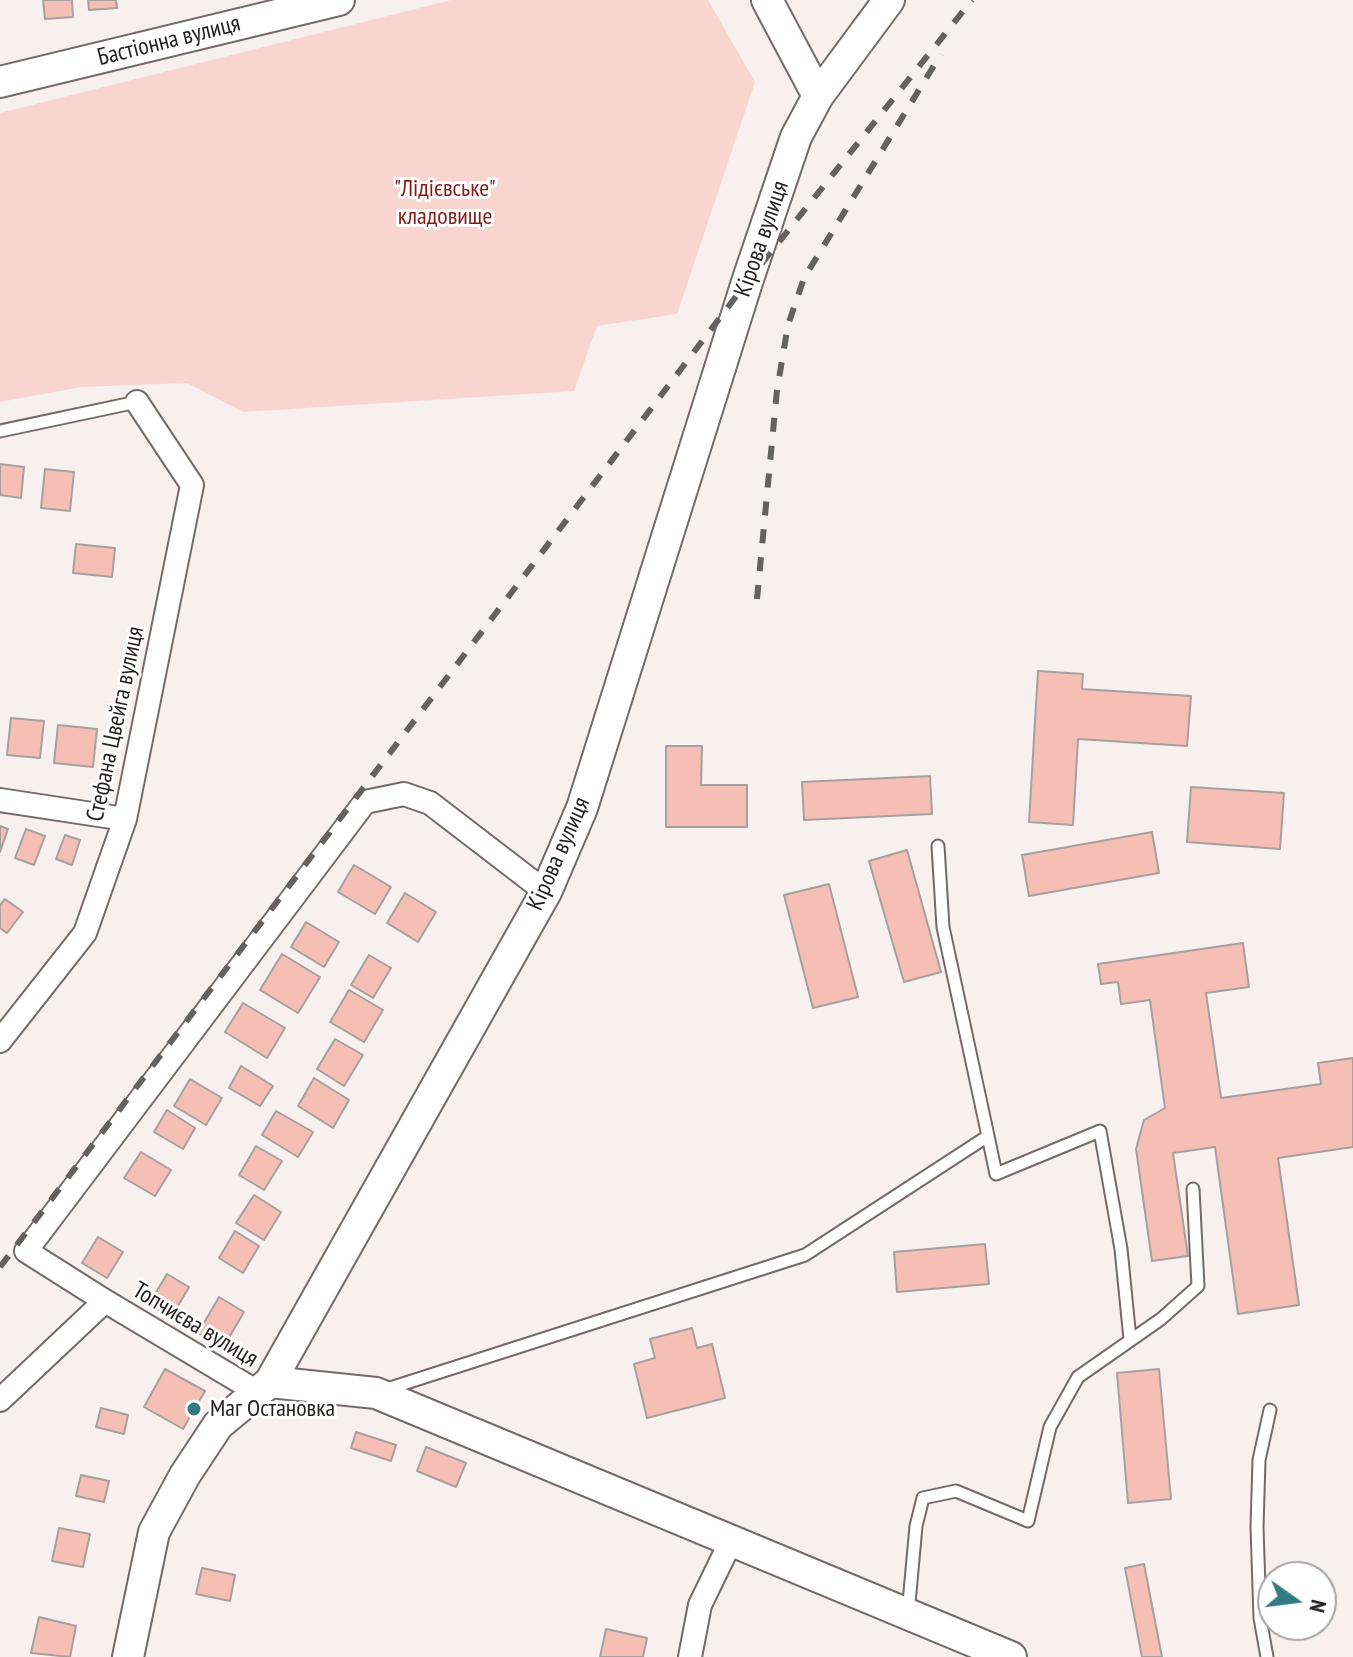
<!DOCTYPE html>
<meta charset="utf-8">
<style>
body{margin:0}
#map{position:relative;width:1353px;height:1657px;overflow:hidden;background:#f7f0ef;font-family:"PT Sans Narrow",sans-serif}
canvas{display:block}
.north{position:absolute;left:1257px;top:1561px;width:80px;height:80px;box-sizing:border-box;background:#fff;border:2px solid #a6a5a5;border-radius:50%;rotate:104deg;font-size:22px;font-weight:700;line-height:32px;text-align:center;color:#211f1e}
.north::after{content:'';display:block;margin:auto;width:28px;height:36px;background:#337a84;clip-path:polygon(50% 0,100% 100%,50% 72%,0 100%)}
</style>
<div id="map">
<canvas width="1353" height="1657"></canvas>
<div class="north">N</div>
</div>
<script>
const g = document.querySelector('canvas').getContext('2d');
g.lineJoin = 'round';
function paint(path, color) { g.fillStyle = color; g.fill(path, 'evenodd'); }
const toPath = rows => new Path2D(rows.map(r => 'M' + r).join(''));
function stroke(path, color, width, dash) { g.strokeStyle = color; g.lineWidth = width; g.lineCap = dash ? 'butt' : 'round'; g.setLineDash(dash || []); g.stroke(path); }
function write(font, color, halo, rows, align = 'center') {
  g.font = font + ' "PT Sans Narrow",sans-serif'; g.lineWidth = 6; g.setLineDash([]); g.textBaseline = 'middle'; g.strokeStyle = halo; g.fillStyle = color; for (const [text, x, y, turn = 0] of rows) {
    g.save(); g.translate(x, y); g.rotate((+turn || 0) * Math.PI / 180); g.textAlign = isNaN(turn) ? turn : align; if (halo) g.strokeText(text, 0, 0); g.fillText(text, 0, 0); g.restore();
  }
}
const green = toPath([
 [451,0,708,0,755,82,677,314,597,326,574,391,243,412,187,383,81,387,0,402,0,113]
]);
const building = toPath([
 [43,0,72,0,73,17,45,19,43,0],
 [88,0,116,0,117,8,89,10,88,0],
 [0,464,24,467,21,498,0,495,0,464],
 [45,469,74,472,70,511,41,508,45,469],
 [76,544,115,548,112,577,73,573,76,544],
 [1038,671,1083,674,1082,689,1191,696,1187,746,1078,739,1073,825,1029,822,1038,671],
 [11,718,44,721,40,758,7,755,11,718],
 [58,725,97,729,93,767,54,763,58,725],
 [666,746,702,746,701,785,747,785,747,827,666,827,666,746],
 [930,776,932,814,804,820,802,782,930,776],
 [1191,787,1284,793,1280,849,1187,842,1191,787],
 [0,826,8,829,0,852,0,826],
 [26,829,45,836,34,865,15,858,26,829],
 [1152,832,1159,873,1029,896,1022,855,1152,832],
 [65,835,80,840,72,865,56,859,65,835],
 [907,850,941,972,904,982,869,861,907,850],
 [354,865,391,887,375,914,338,892,354,865],
 [829,884,858,997,813,1008,784,895,829,884],
 [405,893,436,912,418,942,387,923,405,893],
 [5,899,23,912,7,933,0,928,0,905,5,899],
 [306,922,339,942,324,967,291,947,306,922],
 [1243,943,1249,987,1206,993,1221,1098,1321,1084,1318,1063,1353,1058,1353,1147,1278,1158,1299,1305,1238,1314,1215,1147,1173,1153,1188,1256,1152,1261,1136,1149,1144,1120,1165,1108,1150,1000,1121,1004,1118,982,1101,984,1098,964,1243,943],
 [282,954,320,977,298,1013,260,990,282,954],
 [369,955,391,968,373,998,351,985,369,955],
 [349,990,383,1010,364,1042,330,1022,349,990],
 [243,1003,285,1028,267,1058,225,1032,243,1003],
 [335,1039,363,1055,344,1086,317,1069,335,1039],
 [241,1066,273,1086,260,1106,229,1088,241,1066],
 [314,1078,349,1100,333,1128,298,1106,314,1078],
 [190,1079,222,1098,206,1125,174,1106,190,1079],
 [167,1110,195,1128,183,1149,154,1132,167,1110],
 [276,1111,313,1132,298,1157,262,1135,276,1111],
 [256,1146,282,1161,264,1190,239,1175,256,1146],
 [141,1152,171,1170,155,1196,124,1178,141,1152],
 [254,1195,281,1212,264,1240,236,1223,254,1195],
 [235,1231,259,1246,243,1273,219,1258,235,1231],
 [98,1237,123,1252,107,1278,82,1263,98,1237],
 [985,1244,989,1284,897,1292,894,1252,985,1244],
 [167,1274,189,1287,171,1318,149,1304,167,1274],
 [219,1297,244,1312,223,1348,198,1333,219,1297],
 [692,1328,697,1348,712,1344,725,1398,647,1418,634,1364,655,1358,650,1339,692,1328],
 [165,1369,205,1391,183,1429,144,1407,165,1369],
 [1159,1369,1171,1499,1128,1503,1117,1373,1159,1369],
 [101,1408,128,1415,124,1434,96,1427,101,1408],
 [356,1432,396,1445,391,1461,351,1448,356,1432],
 [426,1447,466,1463,456,1487,417,1471,426,1447],
 [81,1475,109,1481,104,1502,76,1496,81,1475],
 [59,1528,90,1534,83,1567,52,1561,59,1528],
 [1144,1564,1162,1657,1142,1657,1125,1568,1144,1564],
 [202,1568,235,1575,230,1601,196,1594,202,1568],
 [39,1617,76,1626,70,1657,31,1653,39,1617],
 [606,1629,647,1638,643,1657,600,1657,606,1629]
]);
const lane = toPath([
 [0,431,137,402],
 [988,1136,996,1174,1100,1131,1121,1249,1130,1339],
 [384,1390,805,1255,988,1136,943,927,938,846],
 [908,1614,916,1526,923,1498,956,1491,1028,1521,1050,1427,1078,1377,1161,1319,1198,1286,1193,1189],
 [1267,1657,1260,1618,1257,1527,1259,1460,1270,1410]
]);
const street = toPath([
 [0,800,125,819],
 [0,1041,85,933,125,819,192,485,137,402],
 [105,1301,26,1251,365,802,404,794,430,803,546,892],
 [0,1400,105,1301,259,1393],
 [690,1657,700,1605,731,1541]
]);
const secondary = toPath([
 [767,0,818,96],
 [0,82,339,0],
 [270,1382,376,1393,1011,1657],
 [128,1657,154,1532,185,1475,218,1425,270,1382,546,892,582,808,747,282,796,137,818,96,889,0]
]);
const rail = toPath([
 [757,599,777,390,788,325,804,278,941,54],
 [0,1267,747,282,972,0]
]);
const markers = [
 [194,1409,8,"#337a84"]
];
const streetNames = [
 ["Бастіонна вулиця",169,41,-14],
 ["Кірова вулиця",762,239,-71],
 ["Стефана Цвейга вулиця",116,724,-78],
 ["Кірова вулиця",559,854,-66],
 ["Топчиєва вулиця",195,1325,31]
];
const parkNames = [
 ["\"Лідієвське\"",445,189],
 ["кладовище",445,217]
];
const poiNames = [
 ["Маг Остановка",210,1409]
];
paint(green, '#f9d5cf');
paint(building, '#f6bfb6');
stroke(building, '#a6a09f', 2);
stroke(lane, '#726b6a', 15);
stroke(street, '#726b6a', 26);
stroke(secondary, '#726b6a', 34);
stroke(lane, '#fff', 11);
stroke(street, '#fff', 22);
stroke(secondary, '#fff', 30);
stroke(rail, '#656160', 6, [14, 14]);
for (const [x, y, r, color] of markers) { const dot = new Path2D(); dot.arc(x, y, r, 0, 2 * Math.PI); g.fillStyle = color; g.fill(dot); stroke(dot, '#fff', 3); }
write('24px', '#211f1e', '#fff', streetNames);
write('24px', '#821b15', '#fff', parkNames);
write('24px', '#211f1e', '#fff', poiNames, 'left');
</script>
